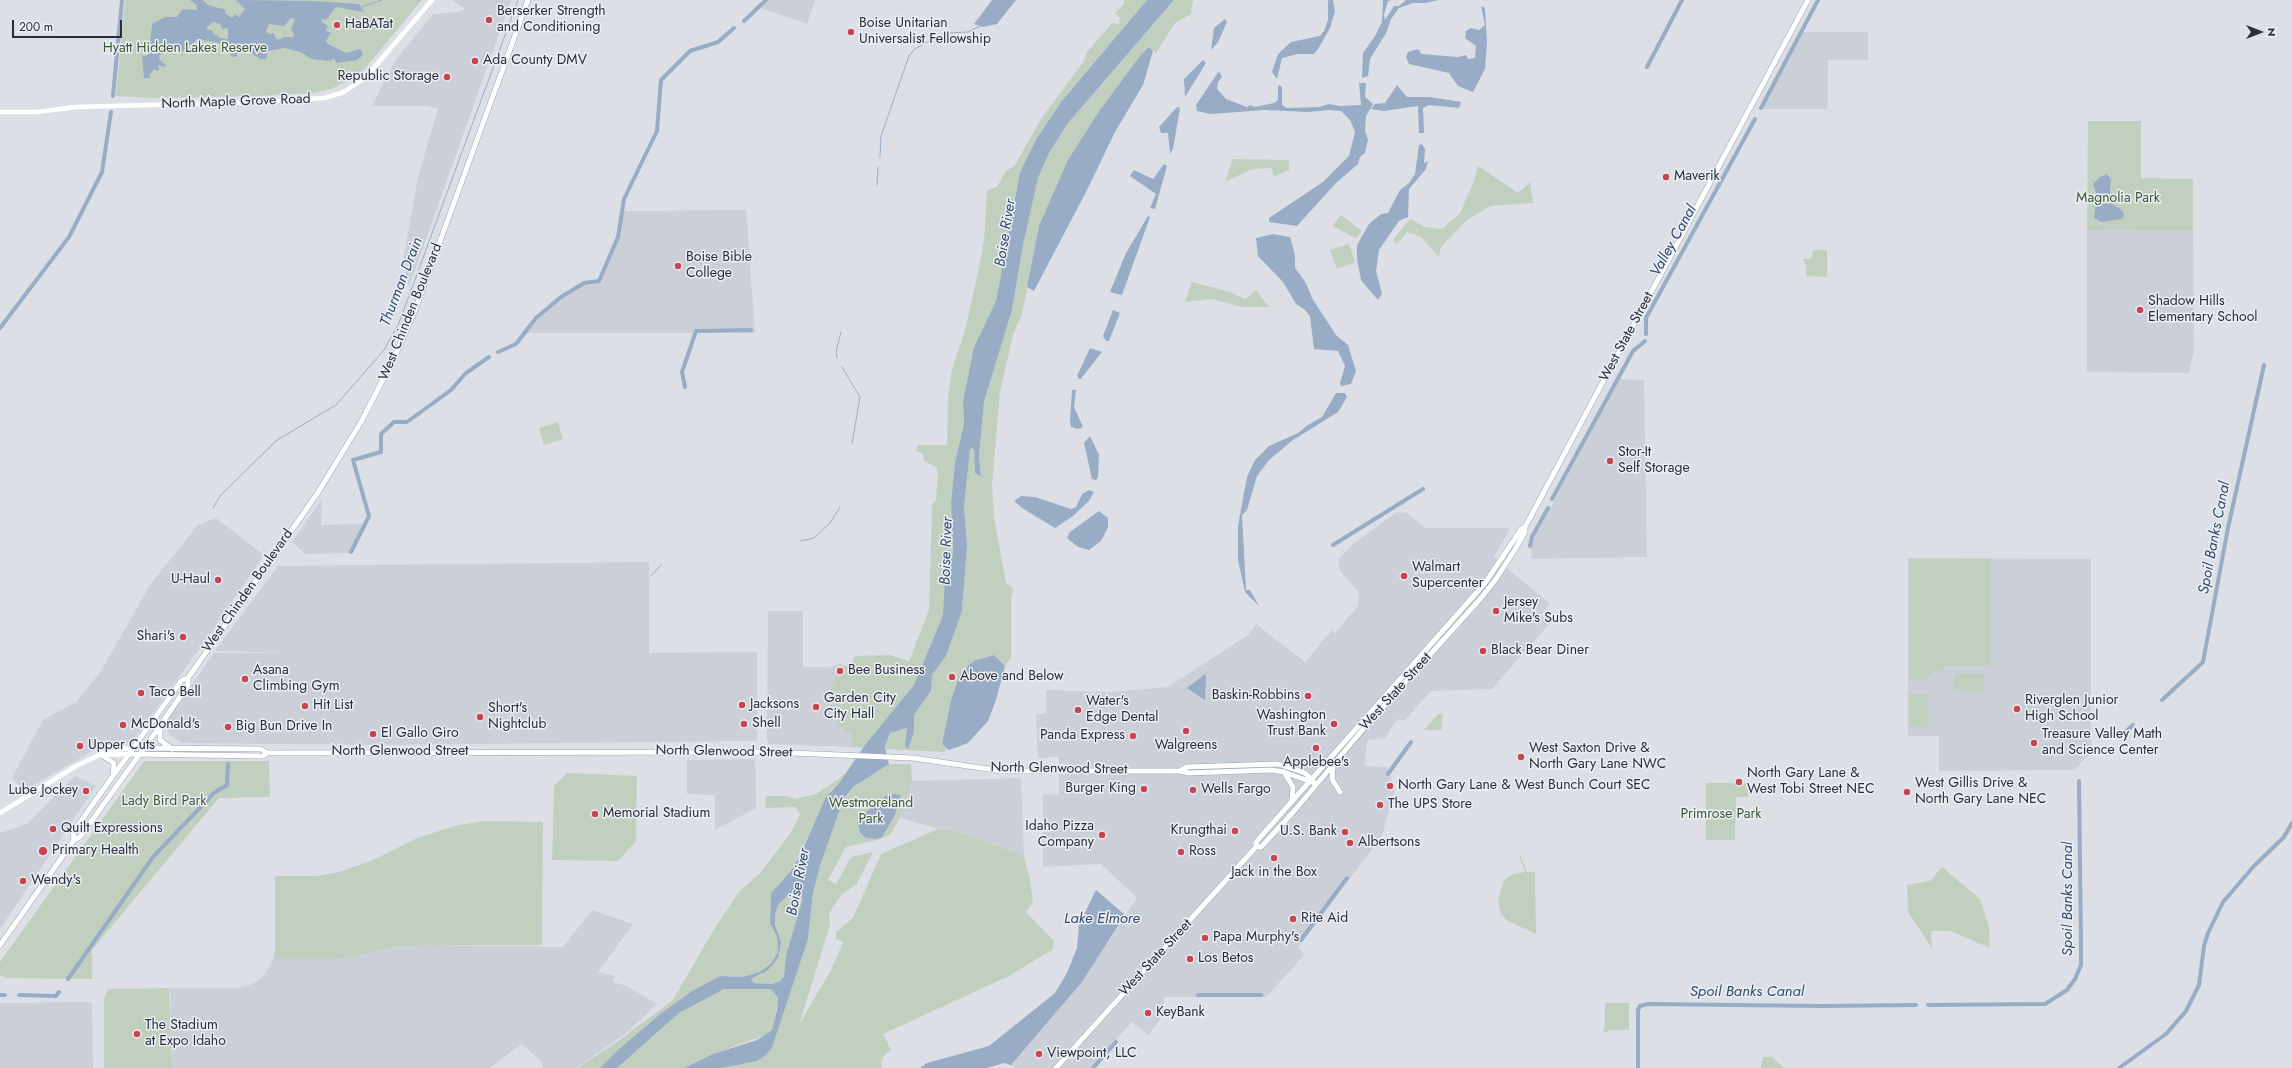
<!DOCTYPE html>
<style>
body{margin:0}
#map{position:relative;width:2292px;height:1068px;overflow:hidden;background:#dce0e6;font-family:Jost,sans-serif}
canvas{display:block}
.north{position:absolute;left:2240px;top:12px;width:40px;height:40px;-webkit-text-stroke:3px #eceff4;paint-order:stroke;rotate:90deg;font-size:11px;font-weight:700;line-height:16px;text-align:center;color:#272d3c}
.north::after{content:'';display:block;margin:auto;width:14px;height:18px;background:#272d3c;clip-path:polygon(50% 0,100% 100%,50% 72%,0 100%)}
.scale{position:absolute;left:12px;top:20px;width:110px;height:18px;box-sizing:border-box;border:2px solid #272d3c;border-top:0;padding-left:5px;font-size:12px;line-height:14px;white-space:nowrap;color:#272d3c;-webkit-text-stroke:3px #eceff4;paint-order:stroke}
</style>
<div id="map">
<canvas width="2292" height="1068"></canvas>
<div class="north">N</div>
<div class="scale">200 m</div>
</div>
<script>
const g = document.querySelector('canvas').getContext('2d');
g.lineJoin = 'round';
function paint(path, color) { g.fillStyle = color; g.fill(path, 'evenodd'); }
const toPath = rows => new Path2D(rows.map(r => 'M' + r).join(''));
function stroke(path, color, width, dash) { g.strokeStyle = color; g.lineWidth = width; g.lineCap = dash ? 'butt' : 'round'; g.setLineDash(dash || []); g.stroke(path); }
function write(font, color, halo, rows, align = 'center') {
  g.font = font + ' Jost,sans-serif'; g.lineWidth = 3; g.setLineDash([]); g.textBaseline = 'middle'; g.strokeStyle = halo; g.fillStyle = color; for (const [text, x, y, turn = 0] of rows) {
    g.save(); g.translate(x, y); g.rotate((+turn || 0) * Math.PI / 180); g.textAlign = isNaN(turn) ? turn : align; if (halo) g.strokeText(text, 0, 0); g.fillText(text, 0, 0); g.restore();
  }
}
const built = toPath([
 [452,0,511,0,409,287,403,261,418,177,438,109,427,106,372,106,395,61,433,14,458,12,465,9],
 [764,0,815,0,807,24,758,7],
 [1802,32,1868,32,1868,60,1828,60,1827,109,1762,109],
 [746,210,755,333,525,333,549,306,583,284,598,282,611,254,623,211],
 [2087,230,2193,231,2194,351,2189,373,2087,372],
 [1619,379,1644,380,1647,557,1531,559,1532,542],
 [322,499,321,525,362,524,352,553,305,554,292,542],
 [1397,512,1407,513,1426,528,1510,528,1494,557,1550,604,1541,615,1550,623,1492,689,1431,691,1404,721,1397,719,1385,738,1368,740,1366,745,1365,766,1387,767,1395,788,1382,836,1298,947,1305,954,1266,997,1164,997,1164,1008,1159,1021,1148,1035,1132,1022,1091,1068,1015,1068,1011,1065,1082,982,1137,898,1101,864,1043,867,1043,794,1059,795,1059,757,1038,758,1036,714,1046,713,1046,690,1111,692,1168,687,1248,635,1256,624,1305,662,1332,630,1335,633,1358,606,1359,593,1340,571,1338,560,1353,544],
 [216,518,264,555,213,630,131,743,105,744,23,791,12,778,43,720,76,702,101,671,150,585,198,525],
 [1908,558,2091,559,2091,753,2074,770,1939,771,1939,736,1908,736],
 [649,562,649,653,757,652,757,741,377,745,182,743,169,734,165,723,214,653,291,653,215,651,278,566],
 [768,611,803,611,803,667,827,667,840,664,830,690,833,695,840,729,851,733,852,747,769,744,767,739],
 [755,759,756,808,715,830,715,795,687,794,687,760],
 [75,776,96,786,0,929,0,833,27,824],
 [1021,778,1024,856,956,831,938,829,900,818,912,781],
 [592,910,633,924,598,972,615,976,613,982,627,986,657,1004,625,1034,576,1068,543,1068,539,1059,522,1044,490,1068,172,1068,170,988,236,988,247,986,256,982,265,974,273,959,341,959,394,947,431,945,563,947],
 [92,1002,93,1068,0,1068,0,1003]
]);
const green = toPath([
 [125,0,422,0,362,72,346,82,331,89,313,93,258,96,153,98,116,96],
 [1124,0,1147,0,1061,102,1037,138,1020,172,996,301,974,347,963,401,964,424,955,462,951,503,953,554,945,575,943,615,914,685,863,748,852,747,851,733,843,731,838,725,833,695,830,690,840,664,845,666,851,664,855,656,890,655,909,661,929,610,932,505,936,500,938,472,936,467,924,461,923,454,916,451,918,445,947,445,948,397,952,369,965,331,979,268,984,240,987,190,997,187,1005,172,1015,165,1041,119,1084,61,1087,52,1112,23,1119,24,1120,18,1115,13,1124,4],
 [1174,0,1193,0,1191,14,1175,23,1156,53,1149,47,1039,226,1022,314,1013,335,1000,392,992,484,994,517,1006,583,1013,588,1011,600,1011,658,1005,666,994,655,960,674,951,700,942,744,947,748,944,752,885,749,890,733,907,728,905,746,914,732,914,715,931,691,932,675,946,656,962,611,967,546,964,507,970,449,972,448,974,450,975,473,981,475,979,456,984,402,1012,310,1023,245,1038,178,1050,151,1068,123],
 [2088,121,2141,121,2141,178,2193,179,2193,231,2087,230],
 [1233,159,1289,160,1289,170,1274,177,1271,168,1252,169,1225,182],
 [1478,166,1518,193,1530,182,1533,203,1491,206,1468,219,1441,247,1439,257,1421,237,1407,232,1397,244,1393,240,1410,219,1425,227,1442,229,1460,213,1474,181],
 [1341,215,1362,231,1356,238,1332,226],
 [1349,244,1355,262,1337,269,1330,250],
 [1813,250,1827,250,1827,277,1806,276,1806,265,1803,259,1811,259],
 [1192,282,1227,291,1246,299,1256,290,1269,307,1242,307,1212,299,1185,302],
 [558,422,563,439,544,445,539,428],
 [1909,559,1991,559,1990,666,1947,666,1942,670,1932,673,1925,680,1909,679],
 [1954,674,1984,674,1984,691,1954,691],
 [1908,694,1927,694,1928,696,1929,726,1927,728,1909,726],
 [1443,713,1441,730,1424,730,1438,714],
 [144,761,269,761,270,797,219,798,92,950,92,979,5,978,0,975,0,962],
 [889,764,911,764,912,781,900,818,890,835,881,839,846,847,828,880,836,884,851,857,873,852,856,885,842,894,829,913,830,925,799,1025,831,970,843,942,836,939,836,932,853,918,881,854,938,829,956,831,1024,856,1030,880,1033,902,1026,912,1054,941,1052,950,1009,976,883,1034,891,1050,885,1054,881,1062,882,1068,722,1068,757,1061,772,1048,808,939,813,893,820,866,843,800,853,787],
 [567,773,637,776,636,841,618,861,552,860,554,786],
 [843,774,846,774,840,782,831,790,790,872,771,893,770,924,777,936,778,952,771,962,760,972,742,977,720,976,692,991,660,1014,619,1049,600,1068,577,1068,614,1044,673,1000,714,929,739,892,761,872,792,831,800,814,795,807,765,808,766,796,787,796,795,799,816,794,839,779],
 [1706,783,1748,783,1748,797,1736,797,1735,840,1706,840],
 [485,821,543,822,542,945,431,945,394,947,341,959,273,959,275,951,275,876,316,876,339,872,373,860,417,838,458,825],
 [1520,854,1527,872,1535,872,1536,934,1508,921,1501,914,1498,901,1504,880,1513,874,1525,872,1519,856],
 [1942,867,1980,899,1989,927,1990,948,1950,931,1931,931,1932,948,1908,912,1907,885,1930,881],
 [799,891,802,894,802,901,786,955,784,976,780,981,772,984,754,983,751,979,761,974,778,958,778,933,775,925,775,915,778,905,790,893],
 [169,988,172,1068,104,1068,104,999,108,989],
 [754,988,771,989,778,998,774,1023,772,1030,765,1035,713,1054,684,1068,617,1068,679,1013,724,989],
 [1605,1003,1629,1003,1629,1030,1609,1030,1606,1033,1603,1030,1605,1026],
 [1763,1057,1772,1057,1784,1068,1761,1068]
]);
const water = toPath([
 [190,0,203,0,208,5,226,10,225,13,232,18,235,14,239,17,245,9,236,0,313,1,359,4,364,12,336,7,326,20,322,19,322,22,329,27,326,28,327,32,331,32,326,41,328,44,346,53,361,49,363,55,357,60,337,63,334,59,329,61,312,59,300,52,285,48,268,51,266,59,261,59,239,46,231,43,237,53,237,56,234,57,231,56,224,44,198,39,183,51,180,51,181,47,179,47,160,55,159,59,166,65,165,67,158,65,159,71,154,69,150,74,150,78,144,78,142,56,146,56,149,54,152,24,165,17,177,17,183,9,197,10,197,5],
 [291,18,295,19,291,30,294,33,293,37,285,37,278,40,275,37,274,33,270,34,266,32,269,24,284,26],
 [213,22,220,24,222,29,228,28,228,39,219,38,217,35,213,34,213,31,207,29,207,27],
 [992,0,1016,0,997,24,983,27,974,24],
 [1147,0,1174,0,1068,123,1050,151,1038,178,1023,245,1012,310,984,402,979,456,981,476,975,473,974,450,972,448,970,449,964,507,967,546,962,611,946,656,932,675,931,691,914,715,914,732,908,749,905,746,907,728,890,733,885,747,889,764,853,787,843,800,820,866,813,893,808,939,772,1048,766,1055,757,1061,722,1068,684,1068,713,1054,757,1040,772,1030,777,1010,778,998,771,989,724,989,679,1013,617,1068,600,1068,619,1049,660,1014,692,991,720,976,742,977,760,972,771,963,778,952,777,936,770,924,771,893,790,872,801,853,826,797,840,782,865,745,914,685,943,615,945,575,953,554,951,503,955,462,964,424,963,401,974,347,996,301,1020,172,1037,138,1061,102],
 [799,891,802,894,802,901,786,955,784,976,780,981,772,984,754,983,751,979,768,970,778,958,781,942,775,925,775,915,778,905,790,893],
 [1328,0,1333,0,1335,11,1330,28,1318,49,1314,54,1298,54,1282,58,1277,79,1272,72,1278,54,1291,42,1320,36,1324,31,1328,20],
 [1383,0,1392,0,1388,1,1384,14,1385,20,1394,6,1399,6,1406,0,1439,0,1425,3,1413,3,1399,8,1391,19,1386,33,1370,59,1368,76,1362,78,1363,53,1375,36,1382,22],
 [1481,6,1485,8,1487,42,1485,69,1473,92,1458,86,1449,73,1409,64,1406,57,1408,52,1418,49,1422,54,1458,57,1466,55,1468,59,1475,58,1476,46,1465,38,1466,31,1471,28,1479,30,1485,25],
 [1225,19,1227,22,1218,42,1211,50,1214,28],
 [1149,47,1153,51,1143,85,1115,132,1087,190,1034,291,1027,287,1039,226,1068,160,1100,110,1140,56],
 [1203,60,1206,63,1185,97,1184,79],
 [1219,71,1222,77,1218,82,1217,89,1226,99,1247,107,1250,105,1255,107,1274,103,1278,100,1278,85,1282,87,1282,105,1287,108,1319,107,1329,104,1340,106,1361,105,1359,83,1366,83,1365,97,1373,104,1366,116,1365,131,1368,140,1365,153,1360,157,1358,164,1336,183,1297,226,1269,222,1269,218,1323,182,1349,156,1355,132,1350,120,1341,111,1330,110,1308,112,1265,110,1210,114,1197,111,1196,105],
 [1397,85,1407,97,1430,97,1461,102,1459,108,1429,105,1423,108,1424,133,1419,133,1418,106,1384,111,1371,109,1375,104,1385,103],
 [1177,107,1180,108,1173,149,1170,154,1168,133,1161,133,1159,127],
 [1422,144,1425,149,1424,163,1428,161,1426,169,1409,189,1408,217,1399,221,1379,250,1376,271,1382,294,1378,300,1361,280,1357,259,1357,245,1369,224,1381,214,1388,213,1400,190,1409,183,1415,174,1419,145],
 [1164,164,1167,166,1155,209,1150,208,1156,194,1130,176,1134,170,1153,179],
 [2107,174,2111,180,2109,202,2123,211,2124,217,2121,219,2102,222,2094,218,2097,196,2093,184,2100,177],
 [1148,216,1150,217,1122,295,1110,292,1126,253],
 [1273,234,1290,237,1295,255,1295,268,1306,283,1312,298,1336,335,1348,345,1356,371,1351,384,1341,386,1340,383,1345,366,1338,351,1314,349,1310,316,1304,309,1296,304,1283,282,1258,256,1256,238],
 [1113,310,1120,313,1109,341,1106,341,1103,336],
 [1090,348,1102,352,1080,380,1077,376],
 [1072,390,1076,390,1074,407,1083,427,1078,429,1071,427,1070,420],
 [1336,393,1345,393,1347,397,1338,412,1293,440,1269,460,1257,476,1247,510,1242,515,1246,590,1250,590,1259,606,1245,592,1238,560,1238,526,1247,477,1255,460,1269,446,1298,433,1308,425,1322,417],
 [1090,436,1099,455,1098,477,1096,480,1092,479,1084,443],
 [1089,490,1094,492,1089,501,1073,516,1055,528,1022,508,1014,501,1021,496,1035,497,1071,509,1076,507,1082,494],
 [1099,511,1108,518,1108,527,1101,541,1089,550,1078,547,1067,538,1070,532],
 [994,655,1005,666,996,700,988,721,968,743,949,750,942,744,951,700,960,674,974,661],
 [1205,674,1206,676,1205,700,1187,688],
 [893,794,901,795,894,817,882,837,875,839,866,838,860,833,858,822,865,813,887,795],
 [1096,890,1125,915,1082,982,1011,1065,1004,1063,987,1068,920,1068,927,1063,989,1046,1055,993,1067,973,1077,948,1079,925]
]);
const stream = toPath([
 [361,7,382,0],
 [941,36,948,33,968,32,980,26],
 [880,157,881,136,909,56,915,49,929,41],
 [877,185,878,167],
 [837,358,836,352,841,332],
 [842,367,860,397,852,444],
 [213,508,220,496,277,440,336,405,384,350,399,323,518,0],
 [801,541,814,538,830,523,840,507],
 [651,576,661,565]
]);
const canal = toPath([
 [744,21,766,0],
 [1647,67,1682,0],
 [113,96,122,0],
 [1761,108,1818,0],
 [0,328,69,237,102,172,111,112],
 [1646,334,1646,318,1755,119],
 [498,352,516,344,536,318,561,297,584,283,599,281,618,237,624,199,657,131,661,80,690,51,718,42,734,28],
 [685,387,682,372,696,331,751,330],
 [1552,499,1633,351,1645,341],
 [1333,545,1423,489],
 [1530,546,1532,537,1548,508],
 [351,552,369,516,353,460,381,452,381,434,394,422,407,422,451,390,466,373,489,357],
 [2162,700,2203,662,2228,528,2264,365],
 [2122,735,2133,725],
 [1388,774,1411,742],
 [1301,940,1347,878],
 [68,979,153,857,214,793,227,785,228,764],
 [0,995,5,995],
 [19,995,56,996,59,992],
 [1198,995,1261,995],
 [1928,1005,2045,1004,2067,990,2075,979,2081,965,2081,946,2079,781],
 [1093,1068,1116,1042],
 [1638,1068,1638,1010,1640,1006,1648,1004,1821,1006,1916,1005],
 [2119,1068,2166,1034,2186,1011,2199,985,2204,946,2208,933,2223,902,2254,866,2284,837,2292,823]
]);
const secondary = toPath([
 [0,112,37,112,76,107,258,102,325,98,344,92,366,77,432,0],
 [100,755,130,754],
 [0,813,76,766,99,755,101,751,134,748]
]);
const primary = toPath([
 [160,728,160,740,172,749],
 [141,748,261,749,267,753],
 [130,754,263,756,267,753,767,752,913,758,1002,771,1180,771,1188,773,1271,770,1284,772,1317,784],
 [103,756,114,763,113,776],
 [1333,766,1332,779,1340,792],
 [1180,771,1187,767,1278,764,1305,773,1313,781],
 [1284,772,1293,787,1292,801],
 [74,840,73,833,90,808,182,680,188,678],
 [1256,847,1256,842,1485,583,1522,528,1525,527],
 [0,945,74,840,80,837,160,726,188,685,188,678,317,494,361,422,394,358,415,310,528,0],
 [1056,1068,1256,847,1261,847,1295,810,1364,728,1481,598,1496,579,1514,551,1525,532,1525,527,1808,0]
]);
const markers = [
 [489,20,4,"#ca4350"],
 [337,25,4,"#ca4350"],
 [851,32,4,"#ca4350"],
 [475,61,4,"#ca4350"],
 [447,77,4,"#ca4350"],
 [1666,177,4,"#ca4350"],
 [678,266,4,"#ca4350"],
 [2140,310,4,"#ca4350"],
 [1610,461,4,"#ca4350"],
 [1404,576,4,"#ca4350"],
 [218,580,4,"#ca4350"],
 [1496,611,4,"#ca4350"],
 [183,637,4,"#ca4350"],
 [1483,651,4,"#ca4350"],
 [840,671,4,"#ca4350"],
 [952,677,4,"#ca4350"],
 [245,679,4,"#ca4350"],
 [141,693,4,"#ca4350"],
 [1308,696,4,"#ca4350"],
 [742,705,4,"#ca4350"],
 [305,706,4,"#ca4350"],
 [816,707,4,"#ca4350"],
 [2017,709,4,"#ca4350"],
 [1078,710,4,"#ca4350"],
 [480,717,4,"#ca4350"],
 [744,724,4,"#ca4350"],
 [1334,724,4,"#ca4350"],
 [123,725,4,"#ca4350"],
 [228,727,4,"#ca4350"],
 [1186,731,4,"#ca4350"],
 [373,734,4,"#ca4350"],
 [1133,736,4,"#ca4350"],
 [2034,743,4,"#ca4350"],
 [80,746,4,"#ca4350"],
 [1316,748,4,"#ca4350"],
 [1521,757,4,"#ca4350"],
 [1739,782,4,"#ca4350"],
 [1390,786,4,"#ca4350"],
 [1144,789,4,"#ca4350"],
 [1193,790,4,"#ca4350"],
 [86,791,4,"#ca4350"],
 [1907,792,4,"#ca4350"],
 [1380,805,4,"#ca4350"],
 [595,814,4,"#ca4350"],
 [53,829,4,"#ca4350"],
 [1235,831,4,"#ca4350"],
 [1345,832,4,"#ca4350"],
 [1102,835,4,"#ca4350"],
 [1350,843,4,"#ca4350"],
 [43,851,5,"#ca4350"],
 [1181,852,4,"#ca4350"],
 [1274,858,4,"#ca4350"],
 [23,881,4,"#ca4350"],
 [1293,919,4,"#ca4350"],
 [1205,938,4,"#ca4350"],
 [1190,959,4,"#ca4350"],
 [1148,1013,4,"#ca4350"],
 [137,1034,4,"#ca4350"],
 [1039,1054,4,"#ca4350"]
];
const poiNames = [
 ["Berserker Strength",497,12],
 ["and Conditioning",497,28],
 ["Boise Unitarian",859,24],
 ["Universalist Fellowship",859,40],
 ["HaBATat",345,25],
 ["Ada County DMV",483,61],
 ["Republic Storage",439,77,"right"],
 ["Maverik",1674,177],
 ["Boise Bible",686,258],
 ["College",686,274],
 ["Shadow Hills",2148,302],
 ["Elementary School",2148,318],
 ["Stor-It",1618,453],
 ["Self Storage",1618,469],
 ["Walmart",1412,568],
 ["Supercenter",1412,584],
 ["U-Haul",210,580,"right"],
 ["Jersey",1504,603],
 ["Mike's Subs",1504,619],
 ["Shari's",175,637,"right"],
 ["Black Bear Diner",1491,651],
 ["Asana",253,671],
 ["Climbing Gym",253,687],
 ["Bee Business",848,671],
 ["Above and Below",960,677],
 ["Taco Bell",149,693],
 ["Baskin-Robbins",1300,696,"right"],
 ["Garden City",824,699],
 ["City Hall",824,715],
 ["Riverglen Junior",2025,701],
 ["High School",2025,717],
 ["Water's",1086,702],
 ["Edge Dental",1086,718],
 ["Jacksons",750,705],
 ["Hit List",313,706],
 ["Short's",488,709],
 ["Nightclub",488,725],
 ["Washington",1326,716,"right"],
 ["Trust Bank",1326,732,"right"],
 ["Shell",752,724],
 ["McDonald's",131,725],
 ["Big Bun Drive In",236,727],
 ["El Gallo Giro",381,734],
 ["Treasure Valley Math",2042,735],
 ["and Science Center",2042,751],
 ["Panda Express",1125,736,"right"],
 ["Upper Cuts",88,746],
 ["Walgreens",1186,746,"center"],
 ["West Saxton Drive &",1529,749],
 ["North Gary Lane NWC",1529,765],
 ["Applebee's",1316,763,"center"],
 ["North Gary Lane &",1747,774],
 ["West Tobi Street NEC",1747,790],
 ["West Gillis Drive &",1915,784],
 ["North Gary Lane NEC",1915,800],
 ["North Gary Lane & West Bunch Court SEC",1398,786],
 ["Burger King",1136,789,"right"],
 ["Wells Fargo",1201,790],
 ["Lube Jockey",78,791,"right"],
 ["The UPS Store",1388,805],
 ["Memorial Stadium",603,814],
 ["Idaho Pizza",1094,827,"right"],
 ["Company",1094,843,"right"],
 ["Quilt Expressions",61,829],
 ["Krungthai",1227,831,"right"],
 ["U.S. Bank",1337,832,"right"],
 ["Albertsons",1358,843],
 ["Primary Health",52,851],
 ["Ross",1189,852],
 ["Jack in the Box",1274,873,"center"],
 ["Wendy's",31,881],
 ["Rite Aid",1301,919],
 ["Papa Murphy's",1213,938],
 ["Los Betos",1198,959],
 ["KeyBank",1156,1013],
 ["The Stadium",145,1026],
 ["at Expo Idaho",145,1042],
 ["Viewpoint, LLC",1047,1054]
];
const parkNames = [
 ["Hyatt Hidden Lakes Reserve",185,49],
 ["Magnolia Park",2118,199],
 ["Lady Bird Park",164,802],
 ["Westmoreland",871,804],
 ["Park",871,820],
 ["Primrose Park",1721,815]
];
const streetNames = [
 ["North Maple Grove Road",236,102,-2],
 ["West Chinden Boulevard",411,312,-68],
 ["West State Street",1627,337,-62],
 ["West Chinden Boulevard",248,591,-55],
 ["West State Street",1396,692,-48],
 ["North Glenwood Street",400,752],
 ["North Glenwood Street",724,752,1],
 ["North Glenwood Street",1059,769,1],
 ["West State Street",1156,958,-47]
];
const waterNames = [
 ["Boise River",1006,233,-81],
 ["Valley Canal",1674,241,-61],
 ["Thurman Drain",402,282,-69],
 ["Spoil Banks Canal",2215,538,-79],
 ["Boise River",947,551,-88],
 ["Boise River",799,882,-79],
 ["Spoil Banks Canal",2068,899,-90],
 ["Lake Elmore",1102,919],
 ["Spoil Banks Canal",1747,992]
];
paint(built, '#cbcfd8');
paint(green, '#c1d0be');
paint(water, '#98acc6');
stroke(stream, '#98acc6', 1);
stroke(canal, '#98acc6', 4);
stroke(primary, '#9ca3b1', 6);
stroke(secondary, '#fff', 4.5);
stroke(primary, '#fff', 5);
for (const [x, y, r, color] of markers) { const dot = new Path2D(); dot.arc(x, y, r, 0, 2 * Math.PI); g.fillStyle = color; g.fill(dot); stroke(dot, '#eceff4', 1.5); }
write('14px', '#272d3c', '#eceff4', poiNames, 'left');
write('14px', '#395734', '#eceff4', parkNames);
write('14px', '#272d3c', '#eceff4', streetNames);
write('italic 15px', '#324a6e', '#eceff4', waterNames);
</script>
